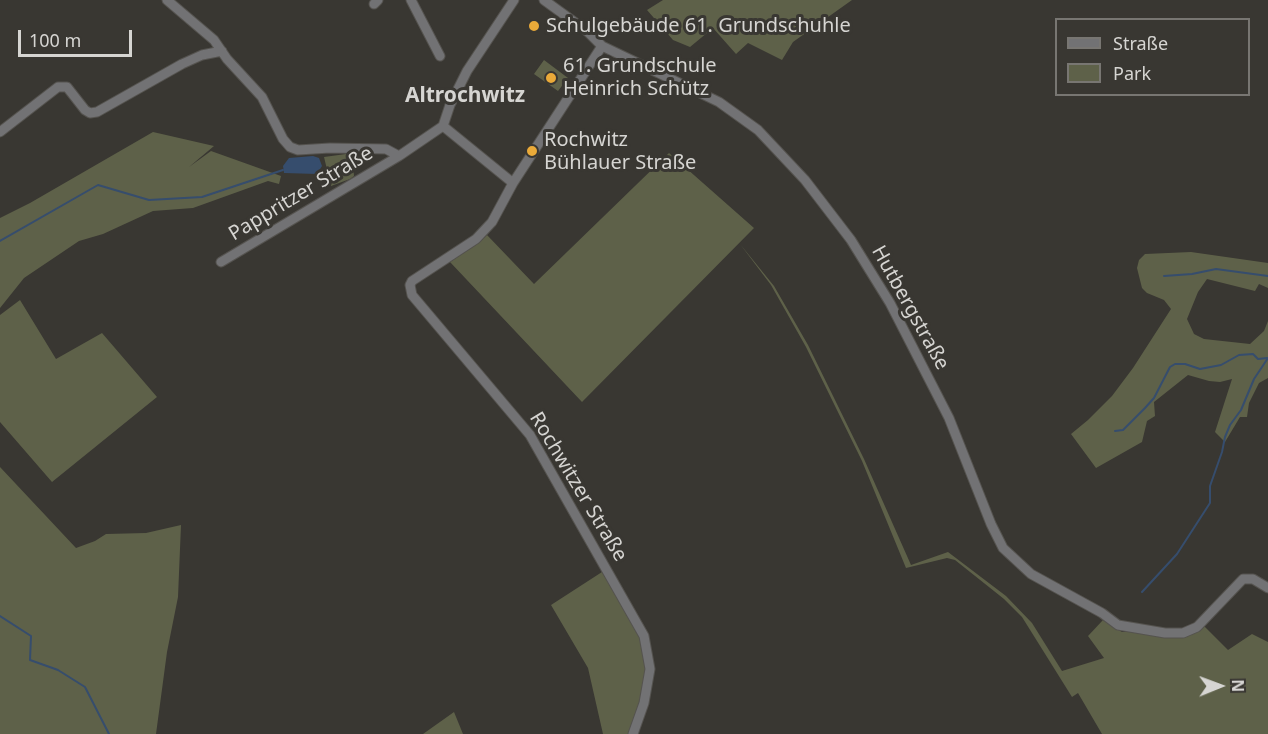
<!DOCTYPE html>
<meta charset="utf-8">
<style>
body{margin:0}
#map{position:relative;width:1268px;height:734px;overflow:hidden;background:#393732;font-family:"Noto Sans",sans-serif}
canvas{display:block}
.legend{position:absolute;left:1055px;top:18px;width:195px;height:78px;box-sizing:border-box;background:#393732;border:2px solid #787672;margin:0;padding:8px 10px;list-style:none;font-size:18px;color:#d6d5d2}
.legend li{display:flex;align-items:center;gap:12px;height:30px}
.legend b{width:30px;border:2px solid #787672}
.north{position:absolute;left:1190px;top:656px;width:60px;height:60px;-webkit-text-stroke:4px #393732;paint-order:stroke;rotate:89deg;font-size:16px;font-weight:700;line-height:24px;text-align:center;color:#d6d5d2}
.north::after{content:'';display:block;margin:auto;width:21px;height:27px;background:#d6d5d2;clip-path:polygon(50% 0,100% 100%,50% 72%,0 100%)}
.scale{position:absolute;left:18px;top:30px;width:114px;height:27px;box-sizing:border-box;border:3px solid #d6d5d2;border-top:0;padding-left:8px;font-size:18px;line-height:21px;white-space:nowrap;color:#d6d5d2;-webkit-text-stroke:4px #393732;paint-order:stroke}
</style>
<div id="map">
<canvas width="1268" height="734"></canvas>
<ul class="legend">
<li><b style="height:8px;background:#727274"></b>Straße</li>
<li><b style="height:16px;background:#5e6149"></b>Park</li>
</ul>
<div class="north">N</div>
<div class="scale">100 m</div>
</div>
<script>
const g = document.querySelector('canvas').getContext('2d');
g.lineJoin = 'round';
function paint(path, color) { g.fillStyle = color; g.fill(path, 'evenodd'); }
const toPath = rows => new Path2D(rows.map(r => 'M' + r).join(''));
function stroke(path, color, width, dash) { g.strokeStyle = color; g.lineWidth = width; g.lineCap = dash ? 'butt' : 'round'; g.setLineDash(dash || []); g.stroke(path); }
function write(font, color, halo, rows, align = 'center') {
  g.font = font + ' "Noto Sans",sans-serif'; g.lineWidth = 6; g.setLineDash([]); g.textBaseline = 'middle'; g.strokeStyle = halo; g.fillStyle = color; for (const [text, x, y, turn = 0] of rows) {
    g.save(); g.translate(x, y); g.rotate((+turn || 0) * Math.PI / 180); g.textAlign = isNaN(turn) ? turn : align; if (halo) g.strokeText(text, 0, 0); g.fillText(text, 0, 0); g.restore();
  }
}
const green = toPath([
 [663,0,852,0,793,42,782,60,748,43,736,54,713,28,690,47,673,40,647,10],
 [544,60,568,78,558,91,534,74],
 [153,132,214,146,189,167,211,151,281,176,279,184,268,181,193,208,153,211,103,234,79,241,24,278,0,308,0,218,30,203],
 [669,153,754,228,582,402,450,262,479,243,487,235,534,284],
 [346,154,353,165,354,176,350,179,331,186,324,157],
 [740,244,774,286,808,345,864,459,911,565,948,552,1006,596,1032,623,1062,671,1104,658,1088,636,1103,620,1122,632,1137,631,1166,636,1203,625,1228,650,1252,634,1268,642,1268,734,1102,734,1078,693,1072,697,1022,617,1004,599,955,560,947,558,906,568,862,461,806,347,771,285],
 [1191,252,1268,263,1268,288,1259,284,1255,291,1207,279,1198,292,1187,319,1194,334,1204,339,1250,344,1264,331,1268,321,1268,378,1259,383,1249,403,1247,417,1240,417,1225,442,1215,432,1232,379,1220,382,1209,381,1188,375,1154,402,1155,416,1147,421,1142,442,1096,468,1071,434,1088,420,1112,396,1133,368,1171,309,1164,300,1147,293,1142,288,1137,268,1139,260,1145,254],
 [20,300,56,359,102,333,157,397,52,482,0,422,0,315],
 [0,467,76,548,95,541,106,534,146,533,181,525,178,597,167,652,156,734,0,734],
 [602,572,641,638,647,669,640,704,629,734,603,734,588,668,551,605],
 [454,712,463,734,423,734]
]);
const water = toPath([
 [313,156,319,158,322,166,317,174,284,173,283,166,289,158]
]);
const stream = toPath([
 [0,241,98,185,149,200,202,197,283,170],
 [1164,276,1192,274,1216,269,1268,276],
 [1115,431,1123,430,1145,408,1154,398,1170,367,1175,364,1185,364,1200,369,1221,365,1239,355,1253,354,1258,359,1267,358],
 [1142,592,1177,554,1210,503,1210,486,1222,452,1225,437,1230,425,1241,410,1254,379,1268,358],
 [0,616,31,636,30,660,58,670,85,687,109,734]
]);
const minor = toPath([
 [167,0,214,40,227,59,262,97,283,139,290,147,298,150,330,148,386,149,399,156],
 [411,0,440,56],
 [544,0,588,32,602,46,719,102,758,130,805,180,851,240,890,303,949,418,991,524,1003,548,1031,574,1102,613,1118,625,1165,633,1183,633,1197,627,1243,579,1253,579,1268,588],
 [374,4,378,0],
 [602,46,513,183,492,222,476,239,412,281,410,285,412,295,530,435,644,636,650,669,644,703,633,734],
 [443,126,513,183],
 [0,132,58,87,67,87,85,110,90,113,97,112,182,64,202,55,222,51],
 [221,262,399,156,443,126,450,105,467,71,514,0]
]);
const markers = [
 [534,26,6,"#eaaa39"],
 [551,78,6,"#eaaa39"],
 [532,151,6,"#eaaa39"]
];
const poiNames = [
 ["Schulgebäude 61. Grundschuhle",546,26],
 ["61. Grundschule",563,66],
 ["Heinrich Schütz",563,89],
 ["Rochwitz",544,140],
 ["Bühlauer Straße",544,163]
];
const streetNames = [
 ["Pappritzer Straße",301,194,-31],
 ["Hutbergstraße",910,308,61],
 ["Rochwitzer Straße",578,487,59]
];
const neighbourhoodNames = [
 ["Altrochwitz",465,96]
];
paint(green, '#5e6149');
paint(water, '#364d6d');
stroke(stream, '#364d6d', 2);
stroke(minor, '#55534f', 11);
stroke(minor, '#727274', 9);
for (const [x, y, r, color] of markers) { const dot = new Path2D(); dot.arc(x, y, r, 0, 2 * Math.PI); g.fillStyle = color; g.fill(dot); stroke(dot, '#393732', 2); }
write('20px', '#d6d5d2', '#393732', poiNames, 'left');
write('20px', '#d6d5d2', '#393732', streetNames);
write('bold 21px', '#d6d5d2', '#393732', neighbourhoodNames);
</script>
